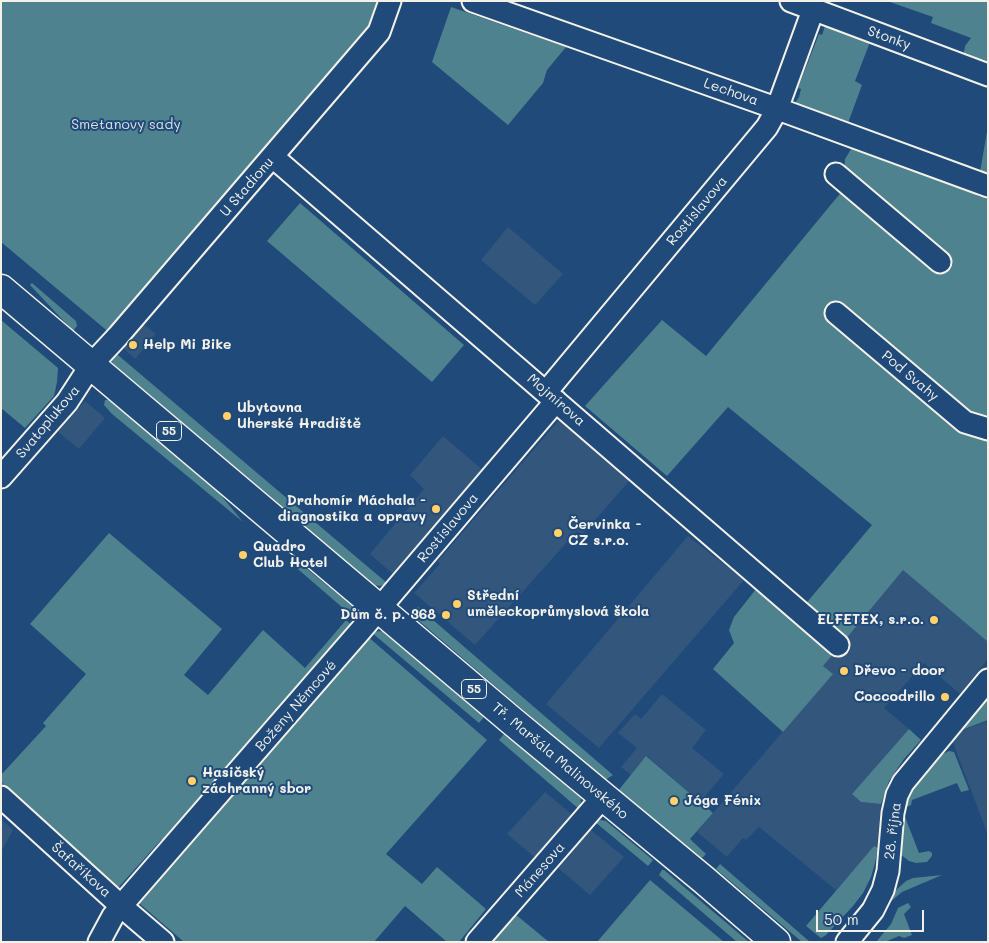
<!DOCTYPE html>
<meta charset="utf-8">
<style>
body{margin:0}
#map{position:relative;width:989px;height:943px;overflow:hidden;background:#1f4a7a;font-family:Mali,sans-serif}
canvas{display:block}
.frame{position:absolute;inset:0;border:2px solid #f4f1e8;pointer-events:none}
.scale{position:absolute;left:816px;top:910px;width:108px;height:22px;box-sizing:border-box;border:2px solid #f4f1e8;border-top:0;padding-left:6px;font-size:15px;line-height:18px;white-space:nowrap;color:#f4f1e8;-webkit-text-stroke:4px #1f4a7a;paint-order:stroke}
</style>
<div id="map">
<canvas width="989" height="943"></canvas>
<div class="frame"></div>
<div class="scale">50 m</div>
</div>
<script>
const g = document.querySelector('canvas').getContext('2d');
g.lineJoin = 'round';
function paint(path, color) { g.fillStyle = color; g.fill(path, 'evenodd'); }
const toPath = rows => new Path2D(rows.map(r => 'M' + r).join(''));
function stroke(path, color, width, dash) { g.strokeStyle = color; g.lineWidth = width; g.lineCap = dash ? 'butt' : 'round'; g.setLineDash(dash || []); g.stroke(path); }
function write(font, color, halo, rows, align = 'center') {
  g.font = font + ' Mali,sans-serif'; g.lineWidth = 4; g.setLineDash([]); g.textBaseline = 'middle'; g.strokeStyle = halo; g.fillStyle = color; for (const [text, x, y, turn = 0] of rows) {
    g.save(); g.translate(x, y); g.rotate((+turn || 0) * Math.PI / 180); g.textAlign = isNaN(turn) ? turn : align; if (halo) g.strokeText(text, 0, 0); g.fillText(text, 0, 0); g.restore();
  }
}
const built = toPath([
 [508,227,563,274,535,305,481,260],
 [140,322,156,334,135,359,120,345],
 [85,401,105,418,79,449,58,432],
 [559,420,629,481,582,535,577,531,475,645,414,593,440,564,438,561],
 [443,436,485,472,395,576,370,554,424,489,410,475],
 [688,536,744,580,599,748,546,704],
 [898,547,904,571,988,642,988,659,960,694,924,663,884,708,909,729,852,794,861,802,881,804,877,847,874,847,836,890,759,827,746,840,743,838,727,857,697,832,832,674,823,666,836,651],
 [662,694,706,730,692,748,724,774,700,802,647,756,631,775,621,767,637,748,618,733,635,714,641,719],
 [988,721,988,835,950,735],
 [545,792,575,817,538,860,507,834],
 [1,819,13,830,1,852],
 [590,829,624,857,590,895,557,867]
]);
const green = toPath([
 [1,1,379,1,368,30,111,334,1,242],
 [887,1,988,1,988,67,963,58,965,46,971,38,931,23,933,17],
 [451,7,566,47,547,70,543,83,508,125,432,62],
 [825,26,870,42,855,81,862,85,848,123,795,103,799,97,801,89,798,88,819,34,822,35],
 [988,126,988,174,980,172],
 [853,146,978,190,977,196,988,199,988,642,903,570,844,641,803,607,872,525,728,407,667,476,585,406,662,320,706,356,843,190,845,159],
 [271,170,277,171,538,396,539,403],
 [300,203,464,345,432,382,267,241],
 [32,283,76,321,77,326,73,331,30,285],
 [1,320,58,368,57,382,54,396,25,428,1,408],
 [112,350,387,583,380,586,373,585,113,364,110,356],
 [105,400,109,400,219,493,243,522,112,414,104,405],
 [648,492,756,583,756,589,836,651,823,666,833,674,783,732,713,669,734,643,729,630,734,617,756,589,646,494],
 [109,533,222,629,184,675,208,695,263,630,305,668,346,620,355,628,259,735,256,734,259,737,123,890,123,887,162,842,161,840,117,889,1,782,1,775,46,726,43,723,86,674,30,624],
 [293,563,307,569,356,609,358,621,292,564],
 [418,607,613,775,605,780,411,614],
 [383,631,484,717,479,723,371,632],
 [366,635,487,740,386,854,422,884,437,867,486,909,459,942,447,942,405,906,374,942,184,942,140,904,138,896],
 [988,691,988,720,954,733],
 [909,729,921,740,904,759,889,781,881,804,861,802,852,794],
 [504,734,581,798,580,810,499,740],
 [949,751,954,752,969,790,961,792,957,783,912,800,911,805,902,809,919,853,929,851,932,853,932,856,927,862,916,863,909,861,900,854,898,845,900,811,904,796,912,781,928,762,932,764,939,756],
 [646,756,713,813,690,839,706,854,702,858,618,791],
 [601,820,606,821,653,860,648,866,595,822],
 [874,846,878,848,875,863,871,877,863,893,853,906,826,935,821,938,806,926],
 [720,864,810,942,802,942,716,869],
 [662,870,664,870,749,942,737,942,659,875],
 [942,875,902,892,889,903,895,891,906,881,913,878],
 [650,880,724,942,597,942],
 [908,903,911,907,904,914,912,935,904,938,899,936,885,942,876,942,891,924,898,908],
 [515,914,549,942,491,942]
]);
const minor = toPath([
 [473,1,767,105,988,186],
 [791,1,988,75],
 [273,157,838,645],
 [836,174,940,262],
 [836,313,965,422,988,429],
 [546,392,767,127,777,109,813,10],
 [1,477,67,402,91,365,118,336,379,32,390,1],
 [1,797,121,906,163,942],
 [99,942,113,916,121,906,361,630,556,401],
 [477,942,603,797],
 [847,942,873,910,883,890,888,871,893,813,897,795,903,783,988,680]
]);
const major = toPath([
 [1,289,512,721,704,880,776,942]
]);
const markers = [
 [133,345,5,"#ffd166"],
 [227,416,5,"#ffd166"],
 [436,509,5,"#ffd166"],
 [558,533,5,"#ffd166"],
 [243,555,5,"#ffd166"],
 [457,604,5,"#ffd166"],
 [446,615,5,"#ffd166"],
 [934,620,5,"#ffd166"],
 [844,671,5,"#ffd166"],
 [945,697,5,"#ffd166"],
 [192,781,5,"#ffd166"],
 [674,801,5,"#ffd166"]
];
const shields = [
 [169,431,25],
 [474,689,25]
];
const shieldNames = [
 ["55",169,431],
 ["55",474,689]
];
const streetNames = [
 ["Stonky",889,38,20],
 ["Lechova",731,92,19],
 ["U Stadionu",247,187,-49],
 ["Rostislavova",697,211,-50],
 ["Pod Svahy",910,376,40],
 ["Mojmírova",556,400,41],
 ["Svatoplukova",48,422,-50],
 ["Rostislavova",448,528,-50],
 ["Boženy Němcové",296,706,-49],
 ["Tř. Maršála Malinovského",560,761,40],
 ["28. října",893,831,-83],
 ["Šafaříkova",81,870,42],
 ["Mánesova",540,870,-49]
];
const parkNames = [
 ["Smetanovy sady",126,125]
];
const poiNames = [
 ["Help Mi Bike",143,345],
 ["Ubytovna",237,408],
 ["Uherské Hradiště",237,424],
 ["Drahomír Máchala -",426,501,"right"],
 ["diagnostika a opravy",426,517,"right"],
 ["Červinka -",568,525],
 ["CZ s.r.o.",568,541],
 ["Quadro",253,547],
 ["Club Hotel",253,563],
 ["Střední",467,596],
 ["uměleckoprůmyslová škola",467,612],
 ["Dům č. p. 368",436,615,"right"],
 ["ELFETEX, s.r.o.",924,620,"right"],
 ["Dřevo - door",854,671],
 ["Coccodrillo",935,697,"right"],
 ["Hasičský",202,773],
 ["záchranný sbor",202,789],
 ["Jóga Fénix",684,801]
];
paint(built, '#33567d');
paint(green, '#4e828e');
stroke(minor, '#f4f1e8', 25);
stroke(major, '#f4f1e8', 31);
stroke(minor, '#1f4a7a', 21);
stroke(major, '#1f4a7a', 28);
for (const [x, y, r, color] of markers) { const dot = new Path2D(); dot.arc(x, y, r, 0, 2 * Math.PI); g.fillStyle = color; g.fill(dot); stroke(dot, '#1f4a7a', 2); }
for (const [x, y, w] of shields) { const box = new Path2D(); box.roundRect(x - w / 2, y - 9.5, w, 19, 4); g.fillStyle = '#1f4a7a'; g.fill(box); stroke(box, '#f4f1e8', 1); }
write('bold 12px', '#f4f1e8', null, shieldNames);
write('14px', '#f4f1e8', '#1f4a7a', streetNames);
write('14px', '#dbe0da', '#1f4a7a', parkNames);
write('bold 14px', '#f4f1e8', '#1f4a7a', poiNames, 'left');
</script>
